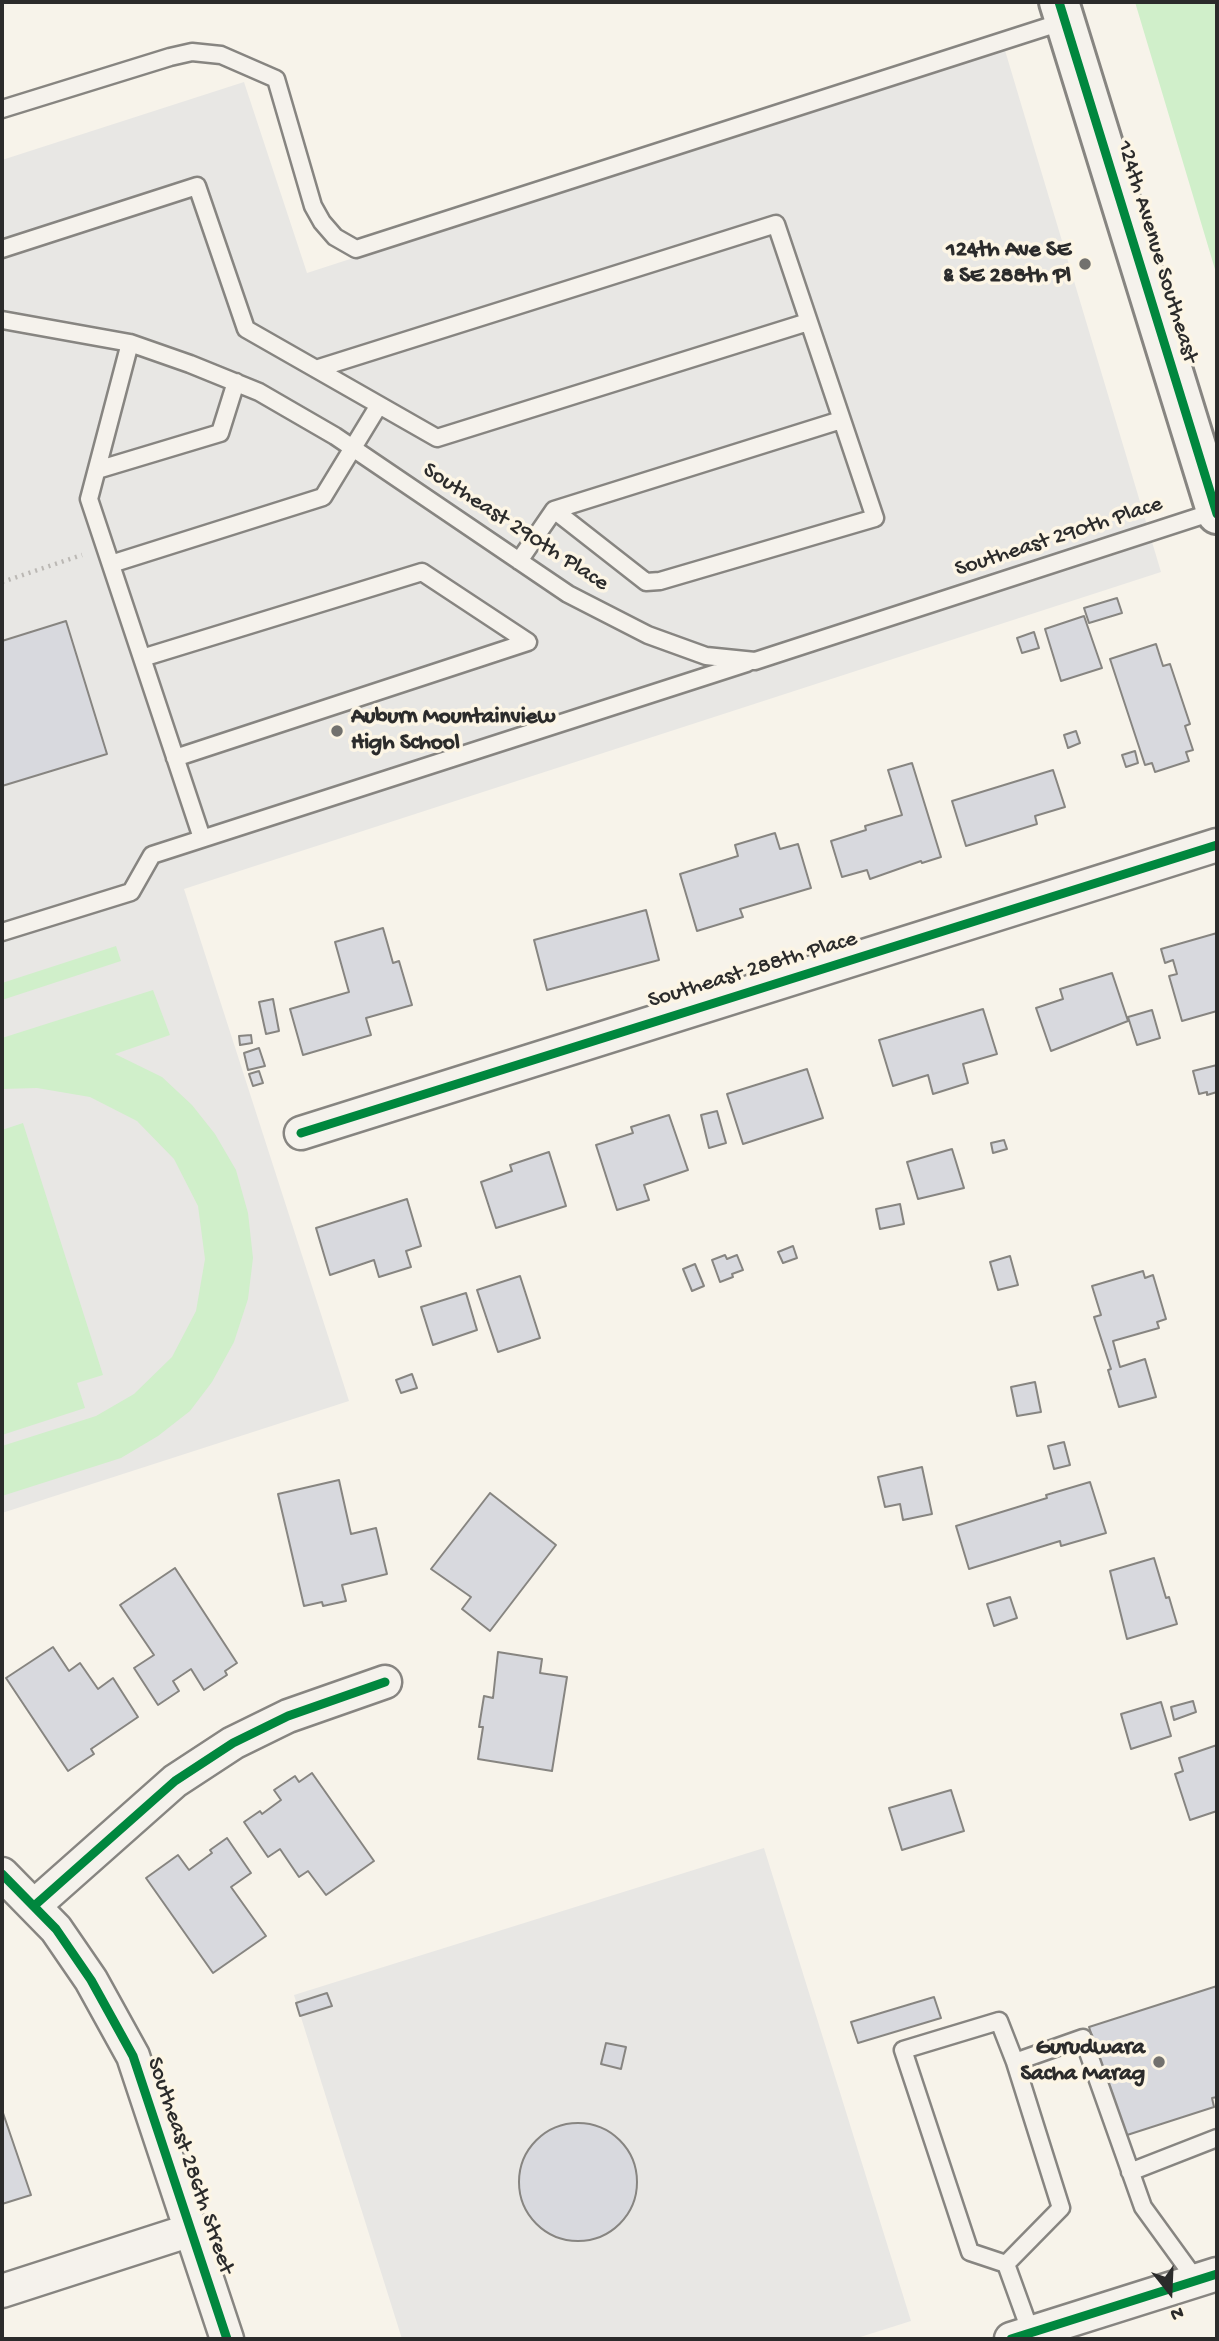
<!DOCTYPE html>
<style>
body{margin:0}
#map{position:relative;width:1219px;height:2341px;overflow:hidden;background:#f7f3ea;font-family:"Gochi Hand",sans-serif}
canvas{display:block}
.frame{position:absolute;inset:0;border:4px solid #2b2b2b;pointer-events:none}
.north{position:absolute;left:1135px;top:2257px;width:70px;height:70px;-webkit-text-stroke:5px #fcf5e5;paint-order:stroke;rotate:162deg;font-size:19px;font-weight:700;line-height:28px;text-align:center;color:#2b2b2b}
.north::after{content:'';display:block;margin:auto;width:24px;height:32px;background:#2b2b2b;clip-path:polygon(50% 0,100% 100%,50% 72%,0 100%)}
</style>
<div id="map">
<canvas width="1219" height="2341"></canvas>
<div class="frame"></div>
<div class="north">N</div>
</div>
<script>
const g = document.querySelector('canvas').getContext('2d');
g.lineJoin = 'round';
function paint(path, color) { g.fillStyle = color; g.fill(path, 'evenodd'); }
const toPath = rows => new Path2D(rows.map(r => 'M' + r).join(''));
function stroke(path, color, width, dash) { g.strokeStyle = color; g.lineWidth = width; g.lineCap = dash ? 'butt' : 'round'; g.setLineDash(dash || []); g.stroke(path); }
function write(font, color, halo, rows, align = 'center') {
  g.font = font + ' "Gochi Hand",sans-serif'; g.lineWidth = 7; g.setLineDash([]); g.textBaseline = 'middle'; g.strokeStyle = halo; g.fillStyle = color; for (const [text, x, y, turn = 0] of rows) {
    g.save(); g.translate(x, y); g.rotate((+turn || 0) * Math.PI / 180); g.textAlign = isNaN(turn) ? turn : align; if (halo) g.strokeText(text, 0, 0); g.fillText(text, 0, 0); g.restore();
  }
}
const built = toPath([
 [1004,47,1161,572,184,889,349,1401,2,1513,2,160,244,82,307,273],
 [764,1848,911,2321,854,2339,402,2339,294,1995]
]);
const green = toPath([
 [1135,2,1217,2,1217,276],
 [116,946,121,961,2,1000,2,983],
 [153,990,170,1035,115,1054,162,1077,192,1105,215,1134,236,1170,248,1213,253,1258,248,1299,234,1342,212,1382,190,1411,158,1436,121,1458,2,1496,2,1446,96,1416,134,1394,172,1357,196,1311,205,1259,198,1206,174,1159,137,1121,90,1097,37,1088,2,1089,2,1038],
 [23,1123,103,1375,77,1383,85,1408,2,1435,2,1130]
]);
const building = toPath([
 [1117,598,1122,613,1089,623,1084,608,1117,598],
 [1084,616,1102,668,1061,681,1045,629,1084,616],
 [66,621,107,754,2,786,2,641,66,621],
 [1034,632,1039,648,1022,653,1017,638,1034,632],
 [1156,644,1163,666,1170,664,1190,724,1185,726,1193,750,1186,752,1189,761,1155,772,1152,763,1145,765,1110,659,1156,644],
 [1076,731,1080,743,1068,748,1064,735,1076,731],
 [1135,751,1138,763,1126,767,1122,755,1135,751],
 [912,763,941,857,922,863,921,861,870,879,867,870,842,877,831,841,866,830,865,826,902,815,888,770,912,763],
 [1053,770,1065,807,1035,816,1037,824,966,846,952,801,1053,770],
 [775,833,780,849,798,844,811,888,740,909,743,917,697,931,680,874,738,856,735,845,775,833],
 [646,910,659,960,547,990,534,940,646,910],
 [383,928,393,963,399,961,412,1005,366,1018,371,1035,303,1055,290,1009,349,992,335,942,383,928],
 [1217,933,1217,1011,1182,1021,1169,976,1177,974,1173,960,1165,963,1161,949,1217,933],
 [1112,973,1128,1021,1051,1051,1036,1008,1063,999,1060,989,1112,973],
 [273,999,279,1031,266,1034,259,1002,273,999],
 [983,1009,997,1054,963,1064,968,1083,933,1094,928,1075,893,1086,879,1040,983,1009],
 [1152,1010,1160,1038,1137,1045,1128,1017,1152,1010],
 [251,1035,252,1043,240,1045,239,1036,251,1035],
 [259,1048,265,1066,248,1070,244,1053,259,1048],
 [1217,1065,1217,1092,1207,1095,1207,1092,1199,1094,1193,1071,1217,1065],
 [807,1069,823,1118,743,1144,727,1094,807,1069],
 [259,1071,263,1083,253,1086,249,1074,259,1071],
 [717,1111,726,1143,709,1148,701,1115,717,1111],
 [669,1115,688,1170,644,1185,649,1200,617,1210,596,1145,633,1133,631,1127,669,1115],
 [1004,1140,1007,1149,993,1153,991,1143,1004,1140],
 [952,1149,964,1188,918,1199,907,1162,952,1149],
 [549,1152,566,1206,496,1228,481,1182,512,1171,510,1165,549,1152],
 [407,1199,421,1246,406,1251,411,1267,379,1277,374,1260,330,1275,316,1228,407,1199],
 [900,1204,904,1224,880,1229,876,1209,900,1204],
 [793,1246,797,1258,783,1263,778,1252,793,1246],
 [725,1255,727,1259,737,1255,743,1270,732,1274,733,1277,720,1282,712,1260,725,1255],
 [1010,1256,1018,1285,998,1290,990,1262,1010,1256],
 [695,1264,704,1286,692,1291,683,1269,695,1264],
 [1143,1271,1145,1278,1153,1275,1166,1319,1157,1322,1159,1328,1113,1341,1120,1367,1145,1359,1156,1397,1119,1407,1108,1370,1111,1369,1094,1317,1101,1315,1092,1286,1143,1271],
 [520,1276,540,1338,498,1352,477,1290,520,1276],
 [466,1293,477,1330,433,1345,421,1307,466,1293],
 [412,1374,417,1388,401,1393,396,1380,412,1374],
 [1035,1382,1041,1412,1017,1416,1011,1387,1035,1382],
 [1064,1442,1070,1465,1054,1469,1048,1446,1064,1442],
 [922,1467,932,1514,903,1520,900,1504,885,1507,878,1477,922,1467],
 [339,1480,351,1534,376,1528,387,1574,342,1585,346,1601,323,1606,322,1602,304,1606,278,1494,339,1480],
 [1090,1482,1106,1533,1061,1546,1060,1541,969,1569,956,1526,1047,1498,1046,1495,1090,1482],
 [490,1493,556,1545,490,1631,462,1609,471,1597,431,1569,490,1493],
 [1154,1558,1166,1598,1169,1597,1177,1624,1127,1639,1110,1571,1154,1558],
 [175,1568,237,1663,225,1671,227,1675,204,1690,191,1669,173,1681,179,1691,158,1705,134,1668,154,1655,120,1605,175,1568],
 [1010,1597,1017,1618,994,1626,987,1604,1010,1597],
 [53,1647,69,1671,80,1663,98,1689,113,1678,138,1717,91,1749,94,1754,68,1771,6,1678,53,1647],
 [498,1652,542,1659,540,1673,567,1677,552,1771,478,1759,483,1727,479,1727,484,1696,493,1698,498,1652],
 [1193,1701,1196,1712,1174,1720,1171,1707,1193,1701],
 [1161,1702,1171,1736,1131,1749,1121,1714,1161,1702],
 [1217,1745,1217,1811,1190,1820,1175,1774,1183,1771,1179,1758,1217,1745],
 [312,1773,374,1861,326,1895,308,1871,299,1877,280,1849,268,1857,244,1822,260,1811,262,1814,281,1800,274,1790,295,1776,299,1782,312,1773],
 [951,1790,964,1831,902,1850,889,1808,951,1790],
 [227,1838,251,1873,231,1887,266,1936,213,1973,146,1878,178,1855,189,1870,212,1853,210,1850,227,1838],
 [1217,1986,1217,2097,1212,2098,1214,2107,1124,2136,1089,2027,1217,1986],
 [327,1993,332,2006,300,2016,296,2003,327,1993],
 [934,1997,941,2018,858,2043,851,2022,934,1997],
 [606,2043,626,2047,621,2069,601,2064,606,2043],
 [2,2110,31,2195,2,2204,2,2110],
 '519 2182a59 59 0 1 1 118 0a59 59 0 1 1-118 0Z'
]);
const path = toPath([
 [2,582,82,555]
]);
const lane = toPath([
 [2,109,170,57,192,52,221,55,276,79,313,206,322,222,335,237,356,249,1065,21],
 [2,249,197,186,246,329,437,438,808,322],
 [2,320,130,343,190,364,259,392,335,436,568,594,648,635,706,656,755,661,1216,511],
 [130,343,89,499,202,838],
 [316,369,776,224,875,518,660,581,646,582,554,510],
 [97,470,220,433,236,382],
 [519,561,554,510,841,420],
 [111,564,323,497,379,405],
 [142,658,422,572,528,642,175,758],
 [2,932,131,892,152,855,747,663],
 [1015,2062,1083,2038,1143,2207,1196,2280],
 [1130,2172,1217,2138],
 [1006,2264,970,2252,903,2050,999,2021,1015,2062,1061,2208,1006,2264,1031,2333]
]);
const street = toPath([
 [301,1133,1217,845],
 [2,1874,56,1929,91,1980,133,2056,227,2339],
 [34,1906,175,1781,233,1743,288,1716,385,1682],
 [2,2291,191,2230],
 [1011,2339,1217,2274]
]);
const secondary = toPath([
 [1059,2,1217,514]
]);
const cycleway = toPath([
 [1059,2,1217,514],
 [301,1133,1217,845],
 [2,1874,56,1929,91,1980,133,2056,227,2339],
 [34,1906,175,1781,233,1743,288,1716,385,1682],
 [1011,2339,1217,2274]
]);
const markers = [
 [1085,264,7,"#72716e"],
 [337,731,7,"#72716e"],
 [1159,2062,7,"#72716e"]
];
const poiNames = [
 ["124th Ave SE",1071,251],
 ["& SE 288th Pl",1071,277],
 ["Auburn Mountainview",351,718,"left"],
 ["High School",351,744,"left"],
 ["Gurudwara",1145,2049],
 ["Sacha Marag",1145,2075]
];
const streetNames = [
 ["124th Avenue Southeast",1156,252,73],
 ["Southeast 290th Place",515,528,33],
 ["Southeast 290th Place",1059,538,-18],
 ["Southeast 288th Place",753,971,-17],
 ["Southeast 286th Street",189,2166,71]
];
paint(built, '#e8e7e4');
paint(green, '#d0efca');
paint(building, '#d8d9de');
stroke(building, '#878581', 2);
stroke(lane, '#878581', 21);
stroke(street, '#878581', 37);
stroke(secondary, '#878581', 44);
stroke(path, '#bbb8b4', 4.5, [2, 5]);
stroke(lane, '#f5f2ec', 16);
stroke(street, '#f5f2ec', 32);
stroke(secondary, '#f5f2ec', 38);
stroke(cycleway, '#00873e', 9);
for (const [x, y, r, color] of markers) { const dot = new Path2D(); dot.arc(x, y, r, 0, 2 * Math.PI); g.fillStyle = color; g.fill(dot); stroke(dot, '#fcf5e5', 2.5); }
write('bold 23px', '#2b2b2b', '#fcf5e5', poiNames, 'right');
write('23px', '#2b2b2b', '#fcf5e5', streetNames);
</script>
